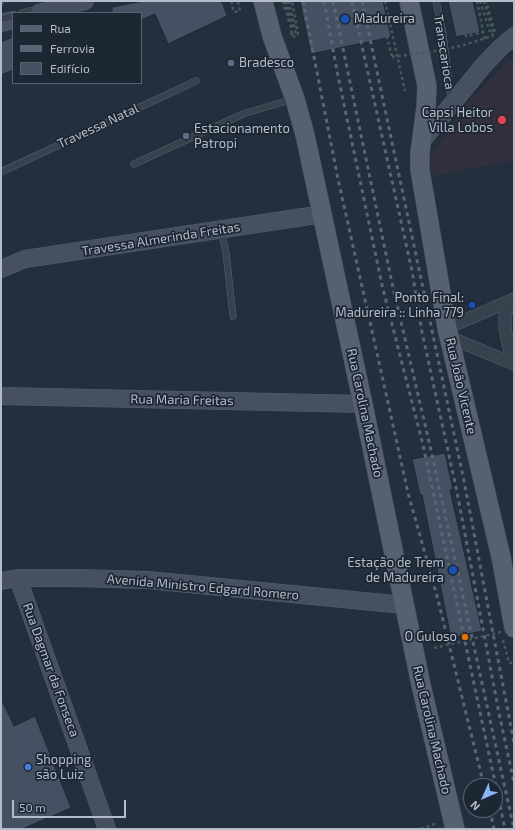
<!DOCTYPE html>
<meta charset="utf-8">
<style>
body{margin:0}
#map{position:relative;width:515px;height:830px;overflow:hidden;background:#242f3e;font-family:"Exo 2",sans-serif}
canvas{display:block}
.frame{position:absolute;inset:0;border:2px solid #b4bcc9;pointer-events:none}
.legend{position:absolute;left:12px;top:12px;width:130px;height:72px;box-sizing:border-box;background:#1d2633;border:1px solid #59626f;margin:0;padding:5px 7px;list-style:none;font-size:12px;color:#b4bcc9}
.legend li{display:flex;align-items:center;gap:8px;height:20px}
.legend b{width:20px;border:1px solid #59626f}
.north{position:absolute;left:463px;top:778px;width:40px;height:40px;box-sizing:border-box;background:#1d2633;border:1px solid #59626f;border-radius:50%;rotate:225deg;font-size:11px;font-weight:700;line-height:16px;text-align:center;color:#b4bcc9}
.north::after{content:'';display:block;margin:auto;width:14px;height:18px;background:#8ab4f8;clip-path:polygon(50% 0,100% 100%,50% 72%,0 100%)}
.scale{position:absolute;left:12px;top:800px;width:114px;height:18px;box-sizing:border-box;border:2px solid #b4bcc9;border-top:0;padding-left:5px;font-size:12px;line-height:14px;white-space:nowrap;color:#b4bcc9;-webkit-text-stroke:3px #1d2633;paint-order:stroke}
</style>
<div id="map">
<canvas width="515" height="830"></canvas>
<div class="frame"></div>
<ul class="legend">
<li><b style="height:5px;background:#56606e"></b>Rua</li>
<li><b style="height:5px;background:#5a6575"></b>Ferrovia</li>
<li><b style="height:11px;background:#455162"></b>Edifício</li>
</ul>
<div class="north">N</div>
<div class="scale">50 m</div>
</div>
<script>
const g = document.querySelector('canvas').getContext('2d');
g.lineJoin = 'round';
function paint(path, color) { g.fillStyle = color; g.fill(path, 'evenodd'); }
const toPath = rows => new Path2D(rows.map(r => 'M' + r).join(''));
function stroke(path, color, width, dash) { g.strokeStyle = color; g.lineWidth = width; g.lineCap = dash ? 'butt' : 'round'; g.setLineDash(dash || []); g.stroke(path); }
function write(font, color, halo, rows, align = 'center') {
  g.font = font + ' "Exo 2",sans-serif'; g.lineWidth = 3.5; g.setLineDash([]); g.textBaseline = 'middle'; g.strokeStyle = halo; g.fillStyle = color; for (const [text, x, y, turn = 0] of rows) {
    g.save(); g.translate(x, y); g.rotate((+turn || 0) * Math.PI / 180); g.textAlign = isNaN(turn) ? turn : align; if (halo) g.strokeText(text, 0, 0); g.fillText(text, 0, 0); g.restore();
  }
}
const medical = toPath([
 [511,59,514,62,514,160,433,176,429,157,471,99]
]);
const building = toPath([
 [143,1,220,1,223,4,227,16,168,44,155,14,141,20,141,13,112,13,112,7,143,1],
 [300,1,383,1,391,37,311,54,300,1],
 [448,1,473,1,480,32,456,37,448,1],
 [13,37,13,70,1,75,1,42,13,37],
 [445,453,453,489,450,490,482,631,451,638,422,495,420,495,412,459,445,453],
 [1,698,14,726,35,716,71,808,22,829,1,829,1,698]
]);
const path = toPath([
 [231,1,234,12,240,11,238,2],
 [283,1,285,12],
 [286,1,293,30],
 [289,1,296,34,291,34,291,31],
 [378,1,392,57],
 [385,1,405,91],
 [477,1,485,41],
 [480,1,490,32],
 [484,1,493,31,490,32],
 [464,28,466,36,484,32],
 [503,640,509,663,514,663],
 [421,829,437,823]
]);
const lane = toPath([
 [436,1,443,34,451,100],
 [22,13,38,9],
 [134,164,243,114,293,99],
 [1,172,196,81],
 [221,230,226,253,233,316]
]);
const street = toPath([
 [509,302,505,316,505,329,513,364],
 [447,328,514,299],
 [449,337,514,364]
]);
const secondary = toPath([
 [39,13,85,1],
 [1,23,13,20],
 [421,142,483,66,500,48,514,36],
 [1,269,25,259,323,214],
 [1,396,363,404],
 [18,578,107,829],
 [1,581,18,578,77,578,148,580,404,605]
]);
const primary = toPath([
 [263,1,272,36,295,99,305,135,363,404,421,685,455,829],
 [409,1,427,86,426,107,420,152,420,170,447,328,501,557,514,628]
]);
const rail = toPath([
 [303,1,338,179,387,398,408,493,438,600,484,786],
 [324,1,337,71,382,285,423,445,505,829],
 [333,1,392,283,430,446,514,829],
 [352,1,412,271,422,332,457,492,499,713,514,783],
 [362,1,464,481,514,743],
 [490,810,494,829]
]);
const pathBridge = toPath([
 [284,1,289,22],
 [287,1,292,36,296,37,298,34,292,1],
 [1,4,9,1],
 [392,57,443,50,464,45,492,36,495,32,486,1],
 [434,648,501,632]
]);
const laneBridge = toPath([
 [1,19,13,16]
]);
const markers = [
 [345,19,5,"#1a4fb4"],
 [231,63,4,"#5c6f8a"],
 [502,120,5,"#e0444e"],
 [186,136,4,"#5c6f8a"],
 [472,305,4,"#1a4fb4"],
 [453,570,5,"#1a4fb4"],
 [465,637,4,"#e8710a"],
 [28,767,4,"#3f7fe0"]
];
const poiNames = [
 ["Madureira",354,19],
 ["Bradesco",239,63],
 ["Capsi Heitor",493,113,"right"],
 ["Villa Lobos",493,128,"right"],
 ["Estacionamento",194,129],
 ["Patropi",194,144],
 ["Ponto Final:",464,298,"right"],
 ["Madureira :: Linha 779",464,313,"right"],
 ["Estação de Trem",444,563,"right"],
 ["de Madureira",444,578,"right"],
 ["O Guloso",457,637,"right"],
 ["Shopping",36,760],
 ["são Luiz",36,775]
];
const streetNames = [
 ["Transcarioca",444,52,81],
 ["Travessa Natal",98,126,-25],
 ["Travessa Almerinda Freitas",161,239,-9],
 ["Rua João Vicente",461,386,77],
 ["Rua Maria Freitas",182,400,1],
 ["Rua Carolina Machado",365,413,78],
 ["Avenida Ministro Edgard Romero",203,587,5],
 ["Rua Dagmar da Fonseca",51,670,70],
 ["Rua Carolina Machado",432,730,77]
];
paint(medical, '#32303f');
paint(building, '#455162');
stroke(building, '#1f2835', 1);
stroke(lane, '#565f6c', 7);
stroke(street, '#565f6c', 13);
stroke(secondary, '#565f6c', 18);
stroke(primary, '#414a57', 20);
stroke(path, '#44595c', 2.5, [3, 3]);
stroke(lane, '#38414e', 6);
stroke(street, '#38414e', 12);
stroke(secondary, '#465061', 17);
stroke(primary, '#56606e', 19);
stroke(rail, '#5a6575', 3, [4, 4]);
stroke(laneBridge, '#565f6c', 7, []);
stroke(pathBridge, '#44595c', 2.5, [3, 3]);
stroke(laneBridge, '#38414e', 6);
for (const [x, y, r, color] of markers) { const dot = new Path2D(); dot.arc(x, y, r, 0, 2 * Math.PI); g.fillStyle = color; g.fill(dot); stroke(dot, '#1d2633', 1.5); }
write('13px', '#b4bcc9', '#1d2633', poiNames, 'left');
write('13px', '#b4bcc9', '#1d2633', streetNames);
</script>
